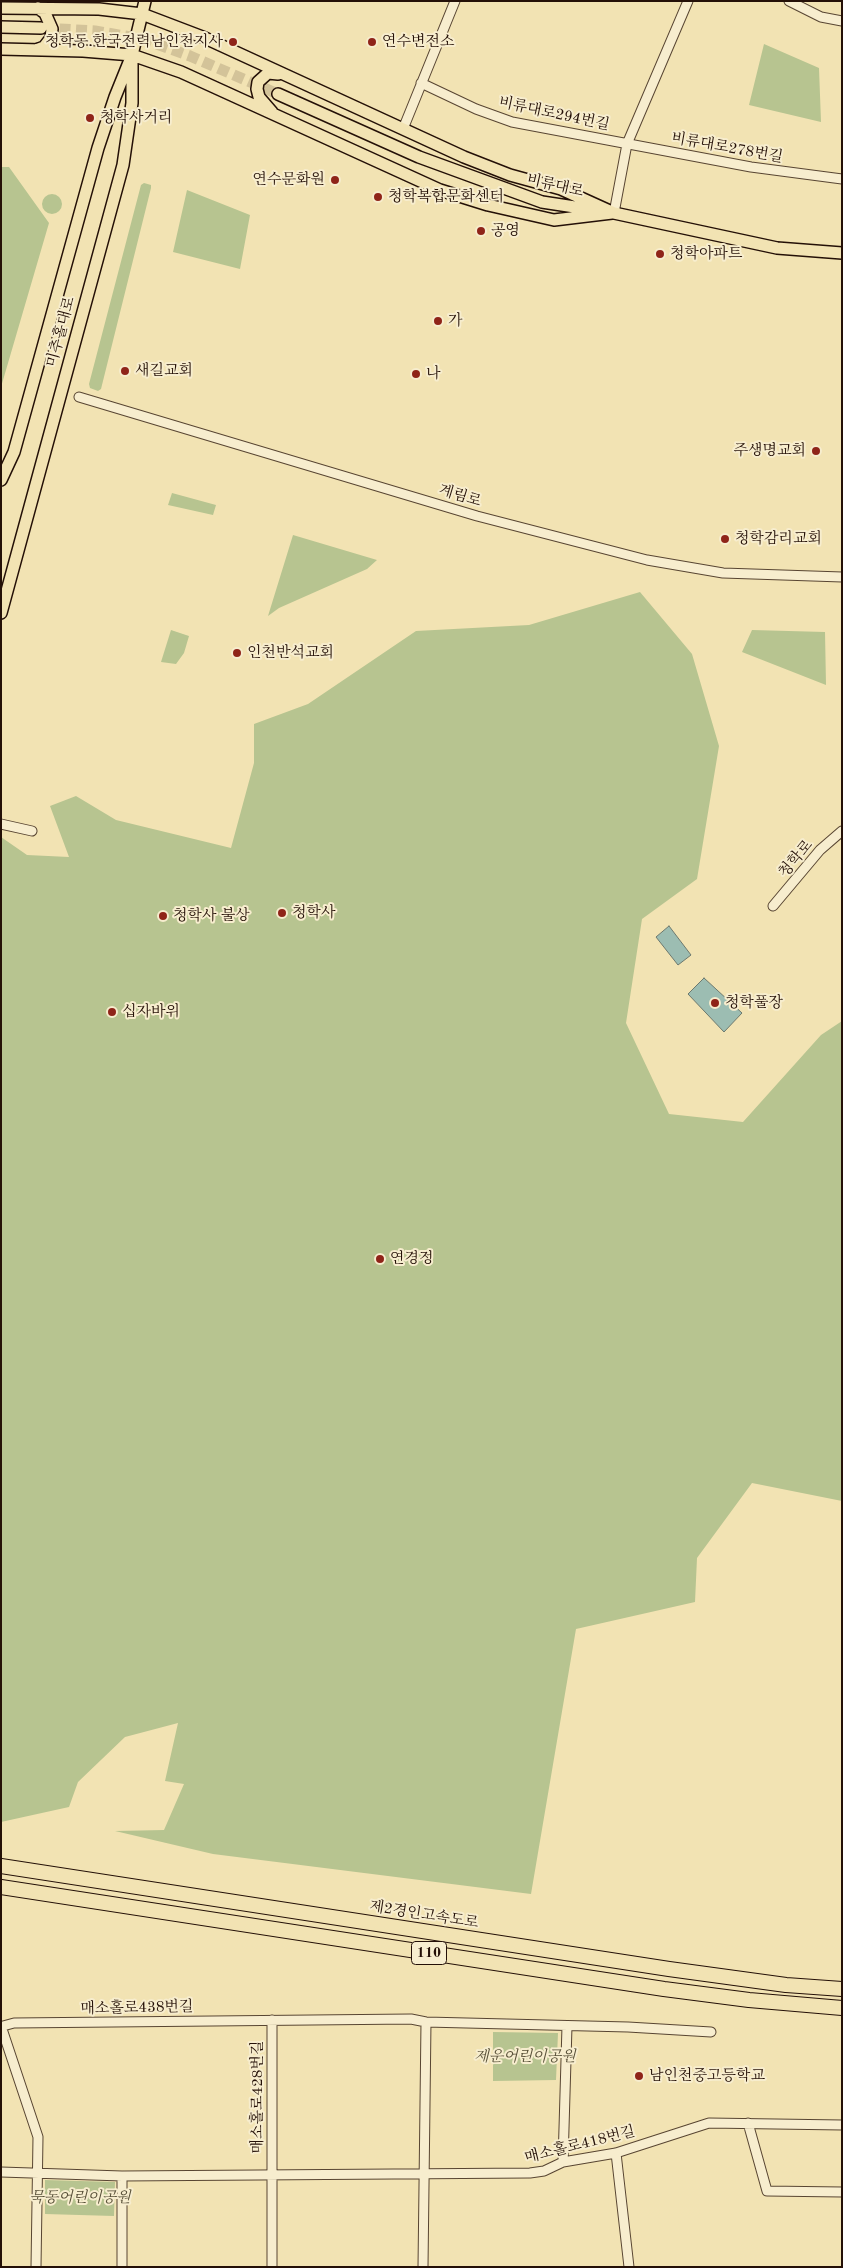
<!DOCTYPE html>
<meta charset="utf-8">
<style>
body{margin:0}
#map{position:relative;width:843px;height:2268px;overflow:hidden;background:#f2e3b3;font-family:"Old Standard TT",serif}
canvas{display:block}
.frame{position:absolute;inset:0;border:2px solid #241007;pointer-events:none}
</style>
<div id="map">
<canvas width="843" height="2268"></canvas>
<div class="frame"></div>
</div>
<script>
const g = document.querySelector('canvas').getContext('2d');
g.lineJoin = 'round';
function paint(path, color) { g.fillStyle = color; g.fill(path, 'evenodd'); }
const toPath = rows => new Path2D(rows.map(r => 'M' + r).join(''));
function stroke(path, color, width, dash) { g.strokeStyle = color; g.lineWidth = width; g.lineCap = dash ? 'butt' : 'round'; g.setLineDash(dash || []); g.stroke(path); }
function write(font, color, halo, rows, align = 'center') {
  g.font = font + ' "Old Standard TT","Noto Serif KR",serif'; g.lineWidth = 4; g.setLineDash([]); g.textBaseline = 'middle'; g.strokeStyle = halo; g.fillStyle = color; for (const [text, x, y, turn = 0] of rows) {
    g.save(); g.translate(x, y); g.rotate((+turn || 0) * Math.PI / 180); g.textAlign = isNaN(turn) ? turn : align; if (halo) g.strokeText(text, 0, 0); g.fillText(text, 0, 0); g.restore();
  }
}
const green = toPath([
 [764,44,819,68,821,122,749,105],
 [1,167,9,167,49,223,1,387],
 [144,183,151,185,151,188,101,389,98,391,90,388,89,384,141,185],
 [187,190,250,215,240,269,173,252],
 '42 204a10 10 0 1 1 20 0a10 10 0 1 1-20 0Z',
 [172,493,216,505,213,515,168,505],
 [293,535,377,560,367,569,279,608,268,616],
 [640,592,692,654,719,746,697,879,642,919,626,1023,669,1114,743,1122,821,1035,842,1021,842,1501,752,1483,697,1558,695,1602,576,1629,531,1894,213,1854,115,1831,164,1830,184,1784,165,1781,178,1723,125,1737,78,1782,69,1807,1,1822,1,837,27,855,69,857,50,806,76,796,116,820,231,848,254,763,254,724,308,704,416,631,529,625],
 [171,630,189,636,184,653,176,664,161,662],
 [752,630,825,632,826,685,742,652],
 [493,2032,558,2033,556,2080,493,2081],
 [45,2180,115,2182,114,2216,45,2214]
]);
const water = toPath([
 [669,926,691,955,678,965,656,937,669,926],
 [704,978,742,1013,724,1032,688,994,704,978]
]);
const majorTunnel = toPath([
 [43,28,95,31,143,39,190,56,278,94]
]);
const minor = toPath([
 [789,1,821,17,842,21],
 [421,83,476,109,512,122,751,167,842,179],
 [403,129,455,1],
 [614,213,627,144,688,1],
 [79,397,477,516,647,560,723,573,842,577],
 [1,824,32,831],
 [773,906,820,850,842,831],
 [1,2026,38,2137,36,2267],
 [3,2026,14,2023,411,2019,426,2022,628,2027,711,2032],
 [748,2123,767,2191,842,2192],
 [616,2153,629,2267],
 [563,2162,567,2026],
 [1,2172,122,2176,530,2173,544,2171,563,2162,616,2153,709,2123,842,2125],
 [122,2267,122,2176],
 [272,2267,272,2020],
 [423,2267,426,2022]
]);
const major = toPath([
 [1,8,99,9,142,14,205,38,464,157,510,175,561,189,614,213],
 [1,27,41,28],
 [1,49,83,51,132,55,181,72,440,190,488,205,554,220,612,213],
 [36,50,44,47,51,38,52,29,45,13,38,8],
 [278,94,419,157,542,202,614,213,777,248,842,253],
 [272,112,259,97,257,89,258,82,268,73,278,74],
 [1,480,14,452,98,148,115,97,132,55,145,1],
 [1,613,123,165,132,103,132,55]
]);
const highway = toPath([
 [1,1866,669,1969,786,1985,842,1989],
 [1,1887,664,1989,749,2000,842,2008]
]);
const markers = [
 [233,42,5,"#8f2418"],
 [372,42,5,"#8f2418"],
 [90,118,5,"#8f2418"],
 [335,180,5,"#8f2418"],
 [378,197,5,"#8f2418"],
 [481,231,5,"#8f2418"],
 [660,254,5,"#8f2418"],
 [438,321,5,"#8f2418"],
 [125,371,5,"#8f2418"],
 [416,374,5,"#8f2418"],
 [816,451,5,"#8f2418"],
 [725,539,5,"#8f2418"],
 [237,653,5,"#8f2418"],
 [282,913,5,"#8f2418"],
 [163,916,5,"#8f2418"],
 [715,1003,5,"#8f2418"],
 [112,1012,5,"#8f2418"],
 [380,1259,5,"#8f2418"],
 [639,2076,5,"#8f2418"]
];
const shields = [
 [429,1953,35]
];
const shieldNames = [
 ["110",429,1953]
];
const poiNames = [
 ["청학동.한국전력남인천지사",223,42,"right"],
 ["연수변전소",382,42],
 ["청학사거리",100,118],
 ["연수문화원",325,180,"right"],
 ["청학복합문화센터",388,197],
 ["공영",491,231],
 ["청학아파트",670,254],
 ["가",448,321],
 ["새길교회",135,371],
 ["나",426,374],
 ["주생명교회",806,451,"right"],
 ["청학감리교회",735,539],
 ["인천반석교회",247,653],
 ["청학사",292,913],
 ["청학사 불상",173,916],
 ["청학풀장",725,1003],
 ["십자바위",122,1012],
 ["연경정",390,1259],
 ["남인천중고등학교",649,2076]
];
const streetNames = [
 ["비류대로294번길",554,114,12],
 ["비류대로278번길",727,148,10],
 ["비류대로",555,186,13],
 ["미추홀대로",61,332,-75],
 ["계림로",460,496,17],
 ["청학로",796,859,-50],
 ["제2경인고속도로",424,1915,9],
 ["매소홀로438번길",137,2008,-1],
 ["매소홀로428번길",258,2097,-90],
 ["매소홀로418번길",580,2145,-14]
];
const parkNames = [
 ["제운어린이공원",525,2057],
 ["묵동어린이공원",80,2198]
];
paint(green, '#b7c490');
paint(water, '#9cbdb2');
stroke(water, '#6c786e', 1);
stroke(majorTunnel, '#d3c399', 11, [11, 5.5]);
stroke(minor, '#584532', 11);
stroke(major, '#241007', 14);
stroke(highway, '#241007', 16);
stroke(minor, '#f7edce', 9);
stroke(major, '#f2e3b3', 11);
stroke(highway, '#f2e3b3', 14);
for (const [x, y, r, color] of markers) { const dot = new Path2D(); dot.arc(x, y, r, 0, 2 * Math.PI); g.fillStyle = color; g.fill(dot); stroke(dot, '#f7edce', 2); }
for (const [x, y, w] of shields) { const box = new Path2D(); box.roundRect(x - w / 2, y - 11.5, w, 23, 4); g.fillStyle = '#f7edce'; g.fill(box); stroke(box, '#241007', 1); }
write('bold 14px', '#241007', null, shieldNames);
write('15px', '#241007', '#f7edce', poiNames, 'left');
write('15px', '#241007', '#f7edce', streetNames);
write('italic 15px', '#574f37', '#f7edce', parkNames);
</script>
